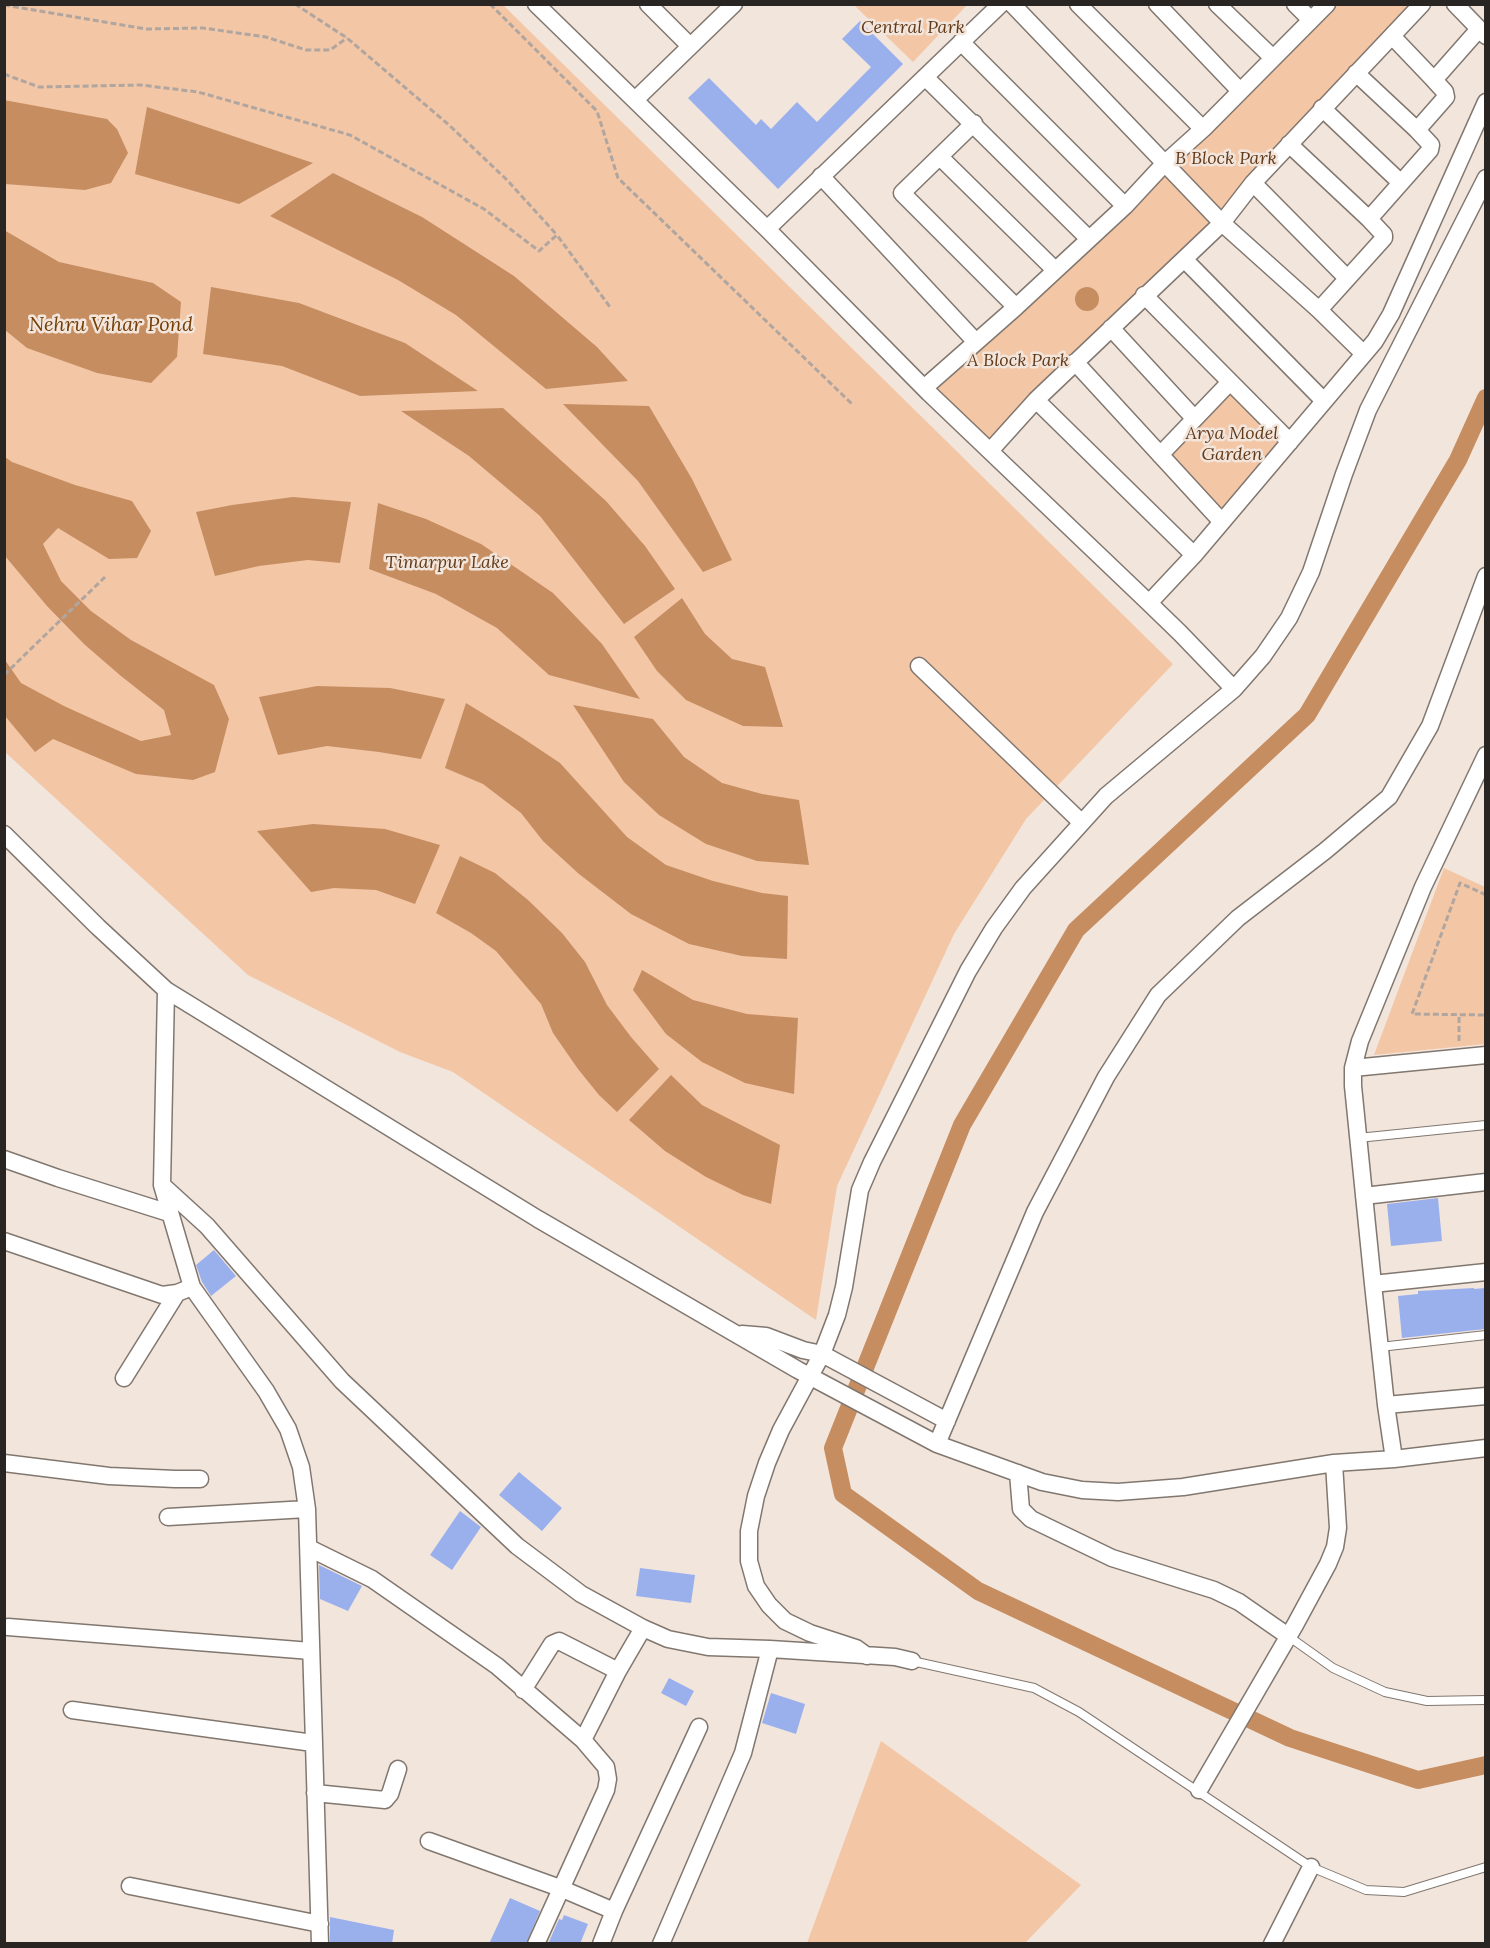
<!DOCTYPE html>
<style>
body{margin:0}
#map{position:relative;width:1490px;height:1948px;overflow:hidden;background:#f2e5dc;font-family:Lora,serif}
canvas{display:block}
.frame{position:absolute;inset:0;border:6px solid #292522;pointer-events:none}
</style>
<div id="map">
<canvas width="1490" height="1948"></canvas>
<div class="frame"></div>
</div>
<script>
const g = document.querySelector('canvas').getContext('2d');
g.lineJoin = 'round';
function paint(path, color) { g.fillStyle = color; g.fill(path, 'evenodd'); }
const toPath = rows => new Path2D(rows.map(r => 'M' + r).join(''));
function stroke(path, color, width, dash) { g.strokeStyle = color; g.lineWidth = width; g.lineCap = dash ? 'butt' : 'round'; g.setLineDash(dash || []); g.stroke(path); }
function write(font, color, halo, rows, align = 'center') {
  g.font = font + ' Lora,serif'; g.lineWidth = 5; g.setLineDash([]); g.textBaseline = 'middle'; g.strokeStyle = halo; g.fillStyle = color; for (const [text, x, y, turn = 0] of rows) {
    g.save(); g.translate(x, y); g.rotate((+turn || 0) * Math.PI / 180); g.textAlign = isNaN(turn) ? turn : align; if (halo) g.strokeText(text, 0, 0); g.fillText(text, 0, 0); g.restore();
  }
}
const green = toPath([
 [4,5,503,5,1173,664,1026,819,954,934,837,1186,816,1320,453,1072,400,1052,248,975,5,752],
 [854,5,967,5,913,62],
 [1327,5,1422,5,1226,217,988,445,930,388],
 [1230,382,1290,442,1222,522,1164,459],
 [1444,868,1485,887,1485,1044,1374,1055],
 [881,1741,1081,1885,1025,1943,807,1943]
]);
const water = toPath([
 [4,100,107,119,117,129,128,153,111,183,85,190,5,184],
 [147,107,313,163,239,204,135,174],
 [333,173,422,217,514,276,597,347,628,381,546,389,456,315,398,280,270,216],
 [4,230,59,262,153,283,181,302,177,357,151,383,97,373,27,348,5,330],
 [211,287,299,303,405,343,478,391,360,396,282,366,203,354],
 '1075 299a12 12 0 1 1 24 0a12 12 0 1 1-24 0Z',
 [563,404,649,406,692,479,732,560,703,572,638,481],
 [503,408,606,501,645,546,675,589,624,624,540,516,469,456,401,411],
 [5,457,12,462,75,485,132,501,151,531,137,558,109,559,58,528,43,544,61,581,91,611,131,640,214,685,229,719,215,772,193,780,136,774,53,739,35,752,5,716,5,660,21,683,64,706,141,741,171,735,164,710,121,676,84,644,47,606,5,556],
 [293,497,351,502,340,563,308,560,259,566,215,576,196,512,232,505],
 [378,503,426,519,481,544,553,593,602,644,640,699,549,675,497,628,436,594,369,569],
 [682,598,705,634,732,659,765,667,783,727,743,726,686,700,657,671,634,637],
 [317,686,390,688,445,699,421,759,379,752,327,746,278,755,259,697],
 [466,703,521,737,560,763,627,837,666,865,713,881,762,893,788,896,787,959,742,956,689,944,631,914,579,874,543,841,521,813,483,784,445,768],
 [573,705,653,719,684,757,722,783,762,794,799,800,809,865,757,861,706,844,659,815,624,782],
 [313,824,385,829,440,845,415,904,376,890,334,888,311,892,257,831],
 [460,856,495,873,528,900,562,933,585,962,607,1005,631,1037,659,1069,617,1112,599,1095,578,1069,553,1033,541,1004,496,951,471,933,436,913],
 [642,970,693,1000,747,1014,798,1018,794,1094,745,1083,702,1062,666,1034,633,990],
 [671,1075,702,1105,780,1145,771,1204,743,1195,706,1177,665,1151,629,1120]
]);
const canal = toPath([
 [1486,398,1458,460,1307,715,1076,930,962,1125,833,1448,843,1494,978,1591,1290,1738,1418,1780,1486,1765]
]);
const building = toPath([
 [860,21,903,64,778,189,688,98,709,78,756,125,761,119,771,129,797,102,817,122,871,67,842,39],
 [1438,1198,1442,1241,1391,1246,1387,1204],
 [214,1250,236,1276,211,1296,202,1282,196,1265],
 [1474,1288,1474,1289,1485,1288,1485,1329,1402,1338,1398,1296,1418,1294,1418,1291],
 [519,1472,562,1508,542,1531,499,1495],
 [460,1511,481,1527,452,1570,430,1555],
 [319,1565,362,1586,348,1611,320,1599],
 [640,1568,695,1575,691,1603,636,1596],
 [669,1678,694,1691,686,1706,661,1693],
 [771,1693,805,1704,796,1734,762,1723],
 [510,1898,540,1911,526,1944,489,1944],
 [564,1915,588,1924,580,1944,548,1944,559,1919,562,1920],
 [330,1917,394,1930,392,1944,330,1944]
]);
const path = toPath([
 [295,4,347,38,449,125,507,180,557,235],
 [490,4,597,111,618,178,852,404],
 [4,5,146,29,203,28,266,37,306,50,330,50,347,38],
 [4,74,39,87,141,85,198,92,350,135,484,209,539,251,557,235,610,307],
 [4,675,105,577],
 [1486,895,1460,883,1412,1014,1486,1015],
 [1459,1041,1459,1015]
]);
const service = toPath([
 [1358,1138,1486,1125],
 [1380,1347,1486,1335],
 [1288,1636,1333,1668,1385,1692,1427,1701,1486,1700],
 [912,1661,1034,1688,1079,1712,1311,1867,1366,1890,1404,1892,1486,1867]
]);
const minor = toPath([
 [536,4,767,229,929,393,1149,603,1194,555,1375,341,1391,314,1486,102],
 [648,4,690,46],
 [1012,4,1222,223,1319,310,1364,354],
 [1078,4,1203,129],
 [1157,4,1240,91],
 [1217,4,1273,58],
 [1295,4,1311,20],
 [1455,4,1486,36],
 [1392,36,1434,80],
 [961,42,1125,206],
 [1356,73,1417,130],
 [925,77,1088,238],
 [635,100,734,4],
 [1322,108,1400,182],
 [974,123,902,193,1016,307],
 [1289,144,1369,219],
 [940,157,1055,270],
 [821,176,976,342],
 [1253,183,1347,278],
 [767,229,1001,4],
 [1184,259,1324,401],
 [1144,295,1290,442],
 [1319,310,1384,238,1384,235,1369,219,1430,150,1431,145,1417,130,1446,97,1445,92,1434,80,1479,29],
 [1111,328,1194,418],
 [1075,362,1222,522],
 [924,388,1016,307,1125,206,1164,164,1203,129,1327,4],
 [1036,400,1194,555],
 [990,451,1036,400,1222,223,1253,183,1422,4],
 [1160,455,1230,382],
 [1149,603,1180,633,1234,689],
 [919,666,1081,822],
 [4,834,98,927,166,990,538,1219,798,1370,937,1444,1042,1482,1082,1490,1118,1492,1183,1487,1334,1463,1394,1459,1486,1448],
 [166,990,162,1185,207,1226,342,1381,517,1546,581,1594,643,1628,668,1639,708,1647,770,1649,895,1657,912,1661],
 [1353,1068,1486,1055],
 [4,1159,58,1178,169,1213],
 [162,1185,192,1287,266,1391,288,1429,301,1467,307,1509,320,1944],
 [1364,1196,1486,1182],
 [4,1241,162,1295,177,1293,192,1287],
 [1373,1284,1486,1272],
 [742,1334,766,1336,803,1350,822,1354,947,1421],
 [124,1378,177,1293],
 [1386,1405,1486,1396],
 [937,1444,1035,1212,1106,1077,1158,995,1238,918,1325,851,1389,797,1430,726,1486,576],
 [1394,1459,1386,1405,1373,1284,1353,1086,1353,1068,1360,1041,1423,887,1486,755],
 [4,1463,109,1476,175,1479,200,1479],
 [1018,1473,1021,1509,1031,1519,1112,1558,1214,1590,1239,1602,1288,1636],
 [168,1517,307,1509],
 [309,1548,372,1579,497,1666,583,1740,606,1767,608,1779,606,1790,536,1944],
 [8,1627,311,1651],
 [867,1656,856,1648,810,1633,785,1621,769,1605,756,1586,749,1561,749,1531,756,1496,767,1463,781,1430,822,1354,837,1315,844,1287,860,1190,872,1162,968,971,994,928,1023,888,1106,796,1234,689,1263,656,1289,618,1311,572,1344,474,1368,410,1486,178],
 [523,1690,552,1644,559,1641,618,1671],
 [72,1710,313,1743],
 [583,1740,618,1671,643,1628],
 [1199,1790,1295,1625,1328,1564,1335,1547,1338,1528,1334,1463],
 [315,1793,385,1800,390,1794,398,1769],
 [429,1841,560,1888,614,1911],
 [130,1886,320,1924],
 [601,1944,614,1911,699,1727],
 [661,1944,743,1753,770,1649],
 [1272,1944,1311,1867]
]);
const parkNames = [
 ["Central Park",913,28],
 ["B Block Park",1226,159],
 ["A Block Park",1018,361],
 ["Arya Model",1232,434],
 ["Garden",1232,455],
 ["Timarpur Lake",447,563]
];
const waterNames = [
 ["Nehru Vihar Pond",111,325]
];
paint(green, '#f3c6a6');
paint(water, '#c68d61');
stroke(canal, '#c68d61', 18);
paint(building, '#9ab0ed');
stroke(service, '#81776f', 10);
stroke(minor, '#81776f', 19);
stroke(path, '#b0a69f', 3, [6, 3]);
stroke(service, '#fff', 8);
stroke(minor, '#fff', 16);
write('italic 18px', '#623a19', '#f2e5dc', parkNames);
write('italic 20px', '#743e06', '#f2e5dc', waterNames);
</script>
